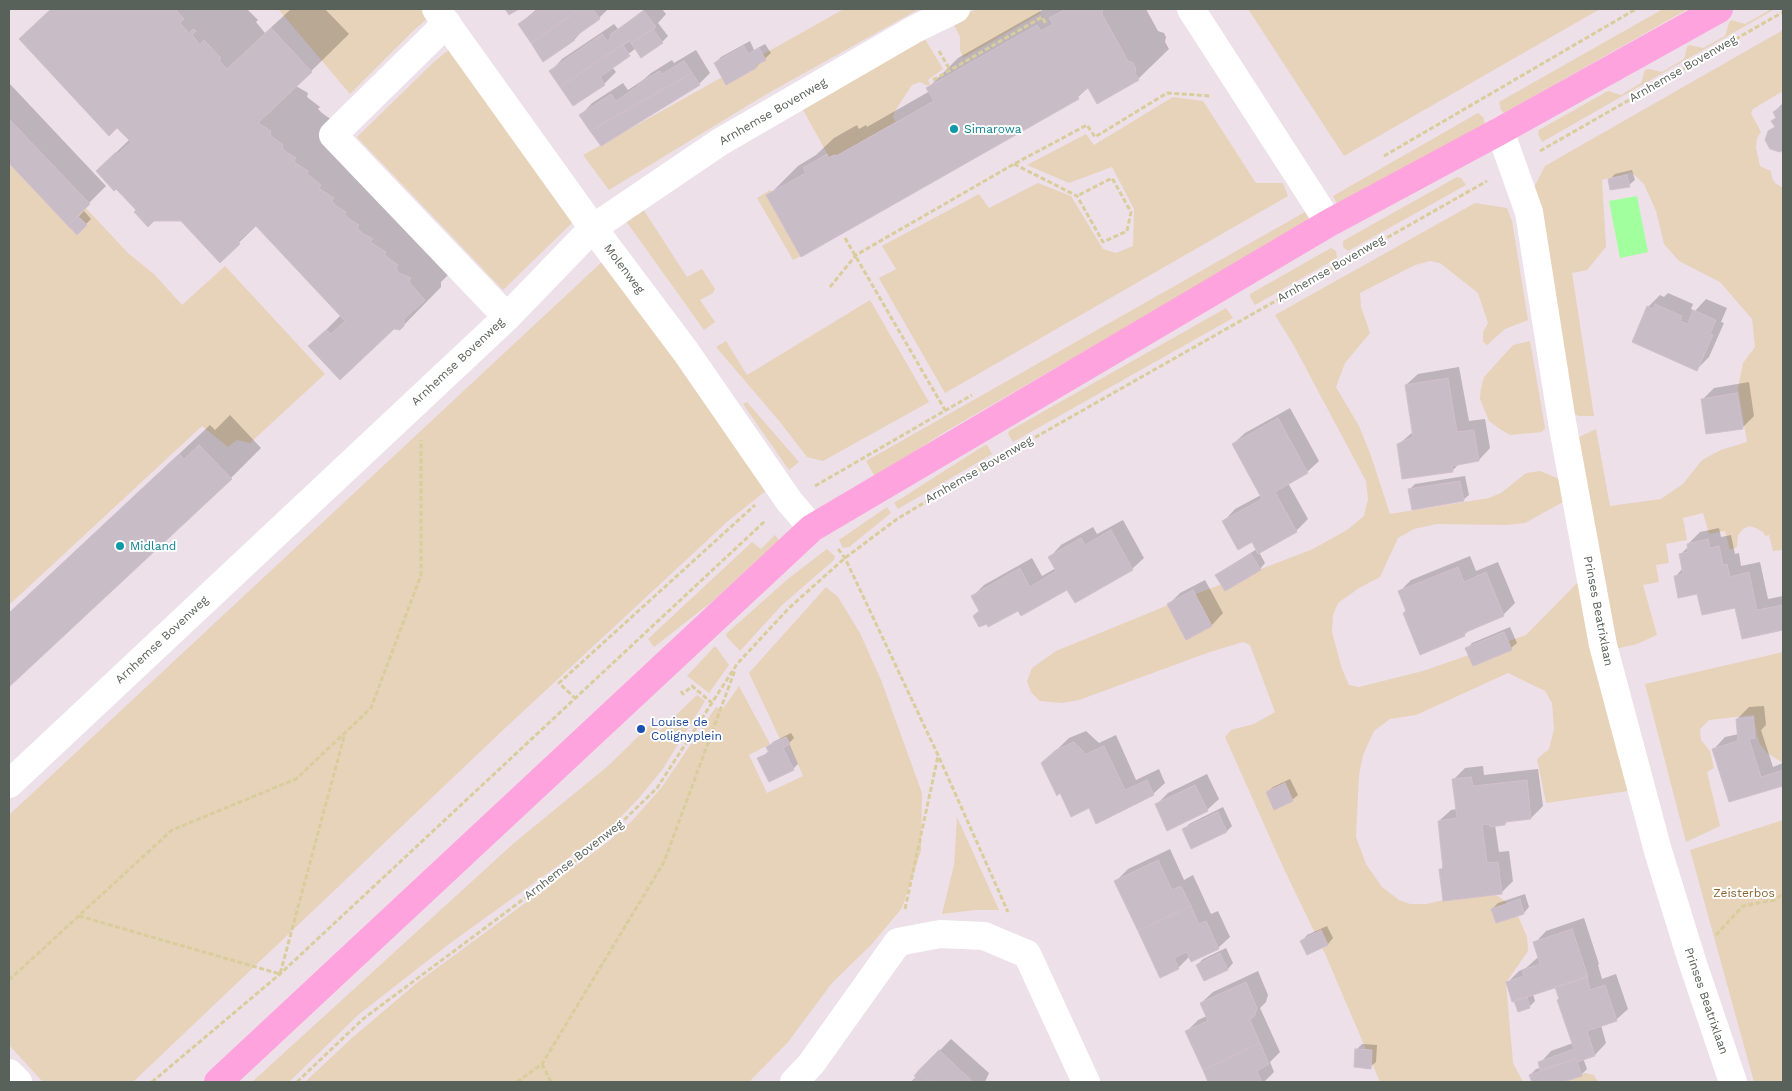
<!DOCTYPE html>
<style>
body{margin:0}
#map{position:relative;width:1792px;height:1091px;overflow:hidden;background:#ede0e9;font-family:"Work Sans",sans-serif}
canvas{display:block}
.frame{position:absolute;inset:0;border:10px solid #59625a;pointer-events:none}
</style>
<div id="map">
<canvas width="1792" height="1091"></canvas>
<div class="frame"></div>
</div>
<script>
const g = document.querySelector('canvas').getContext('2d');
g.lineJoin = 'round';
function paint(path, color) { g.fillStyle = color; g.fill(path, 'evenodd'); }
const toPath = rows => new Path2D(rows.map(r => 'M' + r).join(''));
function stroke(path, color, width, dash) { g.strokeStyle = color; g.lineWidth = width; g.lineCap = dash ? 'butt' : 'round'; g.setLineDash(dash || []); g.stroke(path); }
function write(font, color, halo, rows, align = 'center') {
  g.font = font + ' "Work Sans",sans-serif'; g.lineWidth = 4; g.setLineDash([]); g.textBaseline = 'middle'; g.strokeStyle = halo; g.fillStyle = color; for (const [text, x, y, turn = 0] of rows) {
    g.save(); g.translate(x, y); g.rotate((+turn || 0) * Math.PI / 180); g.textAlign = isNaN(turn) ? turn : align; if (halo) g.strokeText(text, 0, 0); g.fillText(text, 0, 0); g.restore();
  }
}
const green = toPath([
 [278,9,432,9,435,12,413,31,350,94],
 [844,9,919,9,765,95,609,190,583,155],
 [976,9,1039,9,1041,13,963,58,960,50,960,37,953,23],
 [1248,9,1600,9,1344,156],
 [1663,9,1688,9,1504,113,1501,110,1499,102],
 [1769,9,1775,9,1542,142,1538,134,1539,130,1606,92,1608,91,1621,95,1641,83,1645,70,1650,69,1662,72,1684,59,1687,47,1689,45,1703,48,1725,36,1729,23,1731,20,1745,24,1768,11],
 [1783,30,1783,91,1753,109,1751,113,1761,132,1757,138,1756,148,1760,166,1771,171,1772,178,1775,183,1783,188,1783,550,1773,551,1769,535,1765,536,1764,533,1756,528,1749,526,1743,529,1738,535,1737,547,1730,550,1725,531,1709,534,1703,513,1683,518,1687,540,1666,544,1669,563,1656,565,1659,582,1643,585,1657,635,1637,644,1615,649,1575,439,1596,429,1610,506,1661,499,1683,484,1702,460,1721,450,1747,442,1738,388,1743,363,1755,347,1752,319,1720,282,1679,261,1664,244,1656,211,1644,184,1631,172,1602,180,1606,247,1587,270,1572,273,1594,416,1579,416,1571,413,1529,197,1545,166],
 [925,39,943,69,928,80,930,84,928,86,920,82,912,85,895,111,893,117,896,122,837,156,835,154,829,157,802,108],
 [456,44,576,219,503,290,357,137,434,62],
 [1173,97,1203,101,1256,183,1283,183,1288,196,945,393,880,280,879,278,896,269,882,246,979,194,989,208,1038,183,1071,196,1103,249,1116,253,1133,246,1134,209,1112,167,1069,183,1027,165,1086,134,1094,145],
 [1478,113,1483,117,1485,124,1338,205,1333,196],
 [9,126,128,253,155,275,182,305,225,266,325,374,250,443,237,440,228,447,202,426,9,605],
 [1457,177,1461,178,1466,185,1348,251,1343,247,1343,241],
 [770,190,772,192,767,196,801,256,793,260,757,198],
 [1475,203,1507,208,1512,221,1528,320,1505,329,1487,345,1483,342,1483,332,1488,323,1478,293,1440,263,1430,261,1415,265,1360,293,1361,307,1370,333,1345,363,1336,387,1359,426,1371,456,1390,514,1489,498,1501,493,1526,473,1540,471,1562,480,1565,501,1525,523,1506,525,1437,524,1414,529,1398,538,1380,577,1359,588,1338,603,1333,615,1332,632,1342,669,1349,685,1359,687,1423,671,1526,635,1580,580,1628,791,1546,803,1537,759,1549,749,1554,729,1552,703,1545,691,1508,673,1416,715,1390,719,1374,731,1363,755,1359,775,1356,837,1366,864,1382,887,1399,900,1410,904,1427,904,1488,889,1506,902,1518,916,1527,937,1528,951,1506,983,1513,1063,1523,1082,1380,1082,1326,956,1284,869,1225,737,1231,730,1254,724,1275,712,1250,645,1243,642,1207,653,1079,700,1062,703,1040,701,1031,692,1027,681,1032,668,1056,651,1183,599,1313,549,1347,530,1364,516,1368,499,1366,481,1293,344,1275,315],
 [643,209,687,277,702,269,715,289,713,293,700,300,715,322,704,330,626,221],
 [1305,212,1310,221,943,433,875,477,866,461],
 [1331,248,1336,251,1337,258,1255,305,1250,297,1250,294],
 [605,259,772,486,728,521,502,731,133,1082,43,1082,9,1045,9,815],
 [870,300,929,402,823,461,807,457,780,422,716,347,726,341,747,375],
 [1226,308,1233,318,1013,442,1008,434,1009,431],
 [1530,341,1545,428,1542,432,1510,435,1500,429,1489,421,1480,399,1481,388,1484,377,1513,345],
 [747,402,799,462,789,470,743,404],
 [985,445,988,446,992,454,898,509,894,503],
 [887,507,891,513,849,547,843,548,839,540],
 [775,535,779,540,714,600,654,647,648,639,752,542,761,549],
 [827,549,835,556,834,560,781,606,740,651,726,636,726,634,789,578],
 [826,587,838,597,860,633,881,680,922,793,921,851,902,908,871,945,832,983,788,1042,749,1082,305,1082,353,1037,418,982,608,842,631,822,662,787,716,707,722,710,739,686,770,744,749,755,767,793,803,776,786,737,780,739,749,673],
 [714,647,716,647,729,665,709,693,687,676],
 [1783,652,1783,763,1767,753,1760,744,1757,736,1754,715,1709,720,1700,729,1701,740,1710,751,1714,768,1707,772,1720,826,1686,842,1645,684],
 [697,695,705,701,662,770,639,798,610,828,449,944,358,1015,289,1082,252,1082,514,843,608,766,652,723,659,731],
 [957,817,999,910,975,910,942,914,954,865],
 [1783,820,1783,1082,1754,1082,1690,850],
 [1585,1073,1594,1075,1598,1082,1564,1082]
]);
const water = toPath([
 [1637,196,1648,252,1620,258,1609,201]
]);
const shadow = toPath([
 [51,9,247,9,258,20,256,22,265,33,291,9,325,9,349,34,296,86,308,93,307,97,320,107,318,109,322,113,332,120,462,261,441,282,441,287,400,329,393,328,310,346,341,315,257,225,220,261,181,220,154,220,137,210,116,187,97,171,130,139,20,39],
 [537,9,608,9,599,18,585,28,574,40,519,24],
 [645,9,662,9,666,14,658,23,668,36,662,42,636,48,612,67,616,72,604,84,551,71,562,59,614,24,618,29],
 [1044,9,1146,9,1158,31,1164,33,1166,37,1165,42,1169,49,1138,79,1089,87,1078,97,768,196,798,166,816,155,834,138,857,125,859,129,866,125,867,127,930,91,928,88,958,58],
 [750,41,754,50,765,44,771,53,756,67,727,83,715,63,721,57],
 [696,50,710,73,699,84,581,115,592,103,623,83,628,90,643,80,651,73,672,60,674,63],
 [9,83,106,186,74,218,75,220,84,211,91,219,77,233,73,221,72,220,68,223,9,161],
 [1783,103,1783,149,1780,151,1769,132,1776,126,1773,121,1777,117,1774,112],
 [1632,170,1635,180,1629,185,1610,179,1615,174],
 [1668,293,1693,304,1691,309,1695,311,1706,299,1727,308,1721,322,1724,323,1709,357,1697,369,1648,307,1660,295,1664,297],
 [1459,367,1469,421,1485,419,1490,448,1479,460,1460,463,1453,470,1399,444,1414,431,1406,385,1418,374],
 [1749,382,1754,416,1742,428,1702,400,1714,388],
 [1290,408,1319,461,1307,472,1288,483,1308,519,1296,531,1259,552,1265,563,1260,569,1217,575,1223,570,1257,549,1252,541,1224,521,1235,509,1261,495,1233,444,1245,433],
 [230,415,261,448,231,478,9,686,9,613,210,425,215,430],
 [1465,476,1469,495,1463,500,1409,490,1415,484],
 [1123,520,1144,558,1132,569,1067,588,1018,609,980,610,972,597,984,585,1032,558,1042,576,1056,568,1050,557,1061,545,1093,527,1097,534],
 [1719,528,1721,537,1731,535,1735,554,1739,553,1741,566,1760,562,1768,599,1783,596,1783,629,1743,638,1736,606,1698,593,1675,577,1683,568,1680,555,1689,546,1688,544,1700,532],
 [1470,556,1476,571,1498,562,1515,603,1503,615,1471,629,1464,635,1407,610,1400,591,1411,580],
 [1205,580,1223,613,1212,625,1187,638,1168,605,1180,593],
 [1510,627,1517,643,1511,648,1473,665,1467,649,1472,643],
 [1764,706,1766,725,1761,730,1773,767,1783,763,1783,785,1730,801,1714,749,1725,737,1739,734,1737,719,1749,707],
 [1086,731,1099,743,1116,735,1136,780,1159,769,1165,783,1153,794,1090,806,1060,791,1043,763,1069,738],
 [791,733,794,738,789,743,798,764,793,769,759,759,769,751,768,747,773,742],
 [1483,766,1484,775,1538,769,1543,806,1531,818,1508,821,1505,824,1495,825,1499,852,1509,851,1513,881,1501,893,1441,869,1444,866,1439,821,1451,810,1457,809,1453,780,1465,768],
 [1207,774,1219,799,1207,810,1156,805,1168,793],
 [1290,779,1298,795,1292,800,1267,792,1273,787],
 [1223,807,1232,826,1227,831,1184,830,1189,824],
 [1170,849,1184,880,1193,875,1211,914,1218,911,1230,937,1218,948,1190,956,1178,968,1116,881,1128,869],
 [1525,894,1529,907,1524,913,1492,909,1498,903],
 [1584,918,1599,964,1598,965,1602,979,1616,974,1628,1009,1616,1020,1601,1025,1606,1043,1595,1055,1583,1058,1587,1069,1581,1075,1559,1082,1533,1082,1530,1075,1536,1069,1541,1068,1540,1063,1551,1051,1573,1043,1556,986,1533,994,1535,1001,1530,1006,1507,983,1519,971,1526,968,1536,959,1539,957,1535,943,1546,931],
 [1327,926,1333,938,1328,944,1308,953,1302,941,1307,935],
 [1226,948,1233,963,1228,969,1205,980,1197,965,1203,959],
 [1258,971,1268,995,1266,1002,1260,1008,1280,1052,1270,1062,1274,1072,1264,1082,1209,1082,1186,1032,1198,1020,1207,1016,1201,1003,1213,992],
 [951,1039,989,1073,985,1082,913,1082,917,1077,915,1076],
 [1362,1044,1377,1045,1376,1062,1370,1067,1357,1049]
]);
const building = toPath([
 [51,9,175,9,184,19,180,23,189,33,193,29,196,31,192,35,200,45,204,40,221,58,219,60,227,69,271,28,312,72,258,123,271,131,270,135,283,145,282,147,285,151,296,158,294,161,297,164,308,171,307,174,321,185,319,188,323,191,334,198,332,201,335,205,346,212,345,214,349,219,359,225,357,228,362,233,373,239,370,242,386,252,384,255,398,265,396,269,399,273,411,278,409,282,425,300,404,319,404,326,400,330,394,329,340,380,308,346,326,330,331,334,345,321,255,225,238,241,240,244,220,263,181,221,154,221,148,227,134,212,136,210,116,189,114,191,96,171,116,152,118,154,131,142,117,128,109,136,19,39,51,9],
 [505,9,519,9,509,15,505,9],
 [540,9,580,9,531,43,518,24,540,9],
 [580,9,593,9,600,19,573,38,575,40,543,62,531,43,580,9],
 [1066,9,1103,9,1102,14,1128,61,1133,63,1136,68,1135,73,1139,80,1097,104,1088,88,1077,95,1079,99,801,257,766,195,806,173,803,168,827,154,828,158,835,155,836,156,934,101,926,88,1037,25,1041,31,1053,24,1049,18,1066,9],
 [644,11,656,27,631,43,629,40,560,87,549,71,602,34,607,41,610,39,611,34,644,11],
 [653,29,663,43,641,58,631,43,653,29],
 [629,40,630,41,623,45,630,56,600,77,605,85,573,106,560,87,629,40],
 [744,46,748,54,759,48,766,60,755,66,756,68,726,85,714,63,744,46],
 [684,61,692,73,590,131,579,115,611,94,616,101,638,86,637,84,660,71,662,74,684,61],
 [692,73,700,85,601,146,590,131,692,73],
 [1783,106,1783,150,1780,152,1770,149,1765,140,1768,131,1775,127,1771,121,1776,118,1773,112,1783,106],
 [9,119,90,204,68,225,72,230,9,163,9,119],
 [1627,175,1630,187,1610,190,1608,179,1627,175],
 [78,216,87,225,77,235,68,225,78,216],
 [1655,304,1682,316,1680,321,1688,324,1693,310,1716,320,1710,334,1713,335,1697,371,1632,342,1647,306,1653,309,1655,304],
 [1448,378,1457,432,1474,430,1479,461,1452,466,1453,472,1402,479,1397,444,1413,437,1405,385,1448,378],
 [1737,393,1743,429,1706,434,1701,399,1737,393],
 [1278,418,1308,473,1275,492,1297,532,1258,554,1252,542,1238,550,1222,521,1262,499,1232,444,1278,418],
 [199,445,232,479,9,687,9,613,179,454,184,459,199,445],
 [1460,481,1464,501,1412,510,1408,489,1460,481],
 [1111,530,1133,570,1075,603,1067,590,1021,616,1018,611,988,627,987,624,979,627,973,616,979,611,971,596,1020,568,1030,587,1056,571,1048,557,1081,538,1085,545,1111,530],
 [1708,539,1710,548,1719,546,1723,565,1727,564,1730,577,1749,572,1757,610,1783,605,1783,630,1742,639,1735,608,1702,615,1697,594,1678,598,1674,576,1683,574,1679,554,1688,552,1687,544,1708,539],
 [1251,554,1261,570,1225,591,1215,575,1251,554],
 [1458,567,1464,582,1486,572,1504,616,1464,633,1465,636,1420,655,1403,613,1406,611,1398,591,1458,567],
 [1193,590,1212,626,1186,640,1167,604,1193,590],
 [1504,632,1512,650,1473,666,1465,648,1504,632],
 [1753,717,1755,738,1749,739,1761,777,1783,770,1783,786,1729,802,1712,749,1738,741,1736,719,1753,717],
 [786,737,790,744,783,748,794,770,769,782,757,758,769,753,766,747,786,737],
 [1074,742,1086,754,1104,746,1125,790,1147,780,1154,795,1096,824,1089,808,1071,817,1060,793,1057,796,1041,763,1056,750,1074,742],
 [1471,777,1473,786,1527,780,1531,819,1505,822,1505,825,1490,827,1490,824,1482,825,1487,863,1498,862,1502,894,1443,901,1439,869,1443,869,1438,821,1457,818,1452,779,1471,777],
 [1285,783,1293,801,1274,810,1266,792,1285,783],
 [1195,785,1208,811,1167,831,1155,804,1195,785],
 [1218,812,1227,832,1191,849,1182,829,1218,812],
 [1158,860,1172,890,1181,886,1191,906,1138,931,1114,881,1158,860],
 [1520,899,1524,914,1496,923,1491,909,1520,899],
 [1191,906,1199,924,1206,921,1219,949,1191,962,1187,952,1174,958,1179,969,1160,978,1138,931,1191,906],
 [1572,929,1588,977,1512,1002,1506,982,1524,976,1522,970,1540,964,1533,942,1572,929],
 [1321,930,1328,945,1307,955,1300,941,1321,930],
 [1220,953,1228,970,1204,981,1196,965,1220,953],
 [1587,977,1590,990,1605,985,1617,1021,1587,1031,1595,1056,1577,1062,1576,1059,1540,1070,1538,1062,1574,1049,1557,1000,1559,999,1555,987,1587,977],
 [1246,982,1257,1008,1255,1015,1250,1020,1260,1043,1203,1070,1185,1031,1208,1021,1200,1003,1246,982],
 [1527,997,1530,1008,1518,1012,1514,1001,1527,997],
 [1260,1043,1269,1064,1257,1071,1262,1082,1208,1082,1203,1070,1260,1043],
 [1355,1049,1372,1050,1371,1069,1354,1067,1355,1049],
 [939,1050,973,1082,931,1082,919,1070,939,1050],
 [1576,1059,1582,1076,1563,1082,1532,1082,1529,1075,1576,1059],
 [919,1070,931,1082,911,1082,916,1077,914,1076,919,1070]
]);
const path = toPath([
 [939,51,950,70],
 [933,80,1042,17,1046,24],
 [1540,151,1783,12],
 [1384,156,1636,9],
 [1014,164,1077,196,1103,242,1127,231,1131,212,1112,178,1077,196],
 [845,238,945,410],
 [830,287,856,255,1014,164,1087,125,1095,137,1167,93,1211,96],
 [815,486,972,395],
 [838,549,845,558,938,755,1008,912],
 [681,691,683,694,692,686,712,703],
 [576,699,559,683,755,505],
 [905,909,938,756],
 [79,916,280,974,345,733],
 [1716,935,1743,906,1774,900,1783,894],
 [9,980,172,830,296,779,371,708,421,575,421,440],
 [542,1064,551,1082],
 [152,1082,280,974,765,521],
 [297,1082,363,1019,596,845,625,819,657,788,737,664,789,608,845,558,897,519,1004,455,1487,181],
 [517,1082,542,1064,664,862,735,670]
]);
const minor = toPath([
 [436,9,593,228,686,352,789,501,812,528],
 [1191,9,1329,223],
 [447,23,333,135,507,317],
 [1500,131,1529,212,1562,422,1603,645,1658,851,1692,961,1733,1082],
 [9,784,507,317,593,228,720,142,915,29,956,9],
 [9,1073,18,1082],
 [794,1082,811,1064,898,942,940,934,984,936,1027,954,1086,1082]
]);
const major = toPath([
 [218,1082,812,528,1329,223,1500,131,1719,9]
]);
const markers = [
 [954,129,5,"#0f9aa8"],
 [120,546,5,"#0f9aa8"],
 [641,729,5,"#1a4fb4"]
];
const streetNames = [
 ["Arnhemse Bovenweg",1683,69,-30],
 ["Arnhemse Bovenweg",773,112,-30],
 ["Molenweg",624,269,53],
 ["Arnhemse Bovenweg",1331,269,-30],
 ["Arnhemse Bovenweg",458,362,-43],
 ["Arnhemse Bovenweg",979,470,-30],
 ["Prinses Beatrixlaan",1598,611,79],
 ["Arnhemse Bovenweg",162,640,-43],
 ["Arnhemse Bovenweg",574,860,-38],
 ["Prinses Beatrixlaan",1706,1001,71]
];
const cultureNames = [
 ["Simarowa",964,129],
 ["Midland",130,546]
];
const transitNames = [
 ["Louise de",651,722],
 ["Colignyplein",651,736]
];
const parkNames = [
 ["Zeisterbos",1744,893]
];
paint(green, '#e7d2ba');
paint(water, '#a2ff9e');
paint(shadow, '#0003');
paint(building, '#c8bdc6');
stroke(building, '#d2bece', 1);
stroke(path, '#dacd9c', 3, [5, 2.5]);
stroke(minor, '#fff', 28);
stroke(major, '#ffa3de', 28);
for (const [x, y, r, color] of markers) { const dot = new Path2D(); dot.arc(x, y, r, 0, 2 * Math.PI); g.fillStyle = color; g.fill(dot); stroke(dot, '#fff', 2); }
write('12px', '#59625a', '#fff', streetNames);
write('12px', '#0d838f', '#fff', cultureNames, 'left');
write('12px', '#164399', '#fff', transitNames, 'left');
write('12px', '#8b642f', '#fff', parkNames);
</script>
